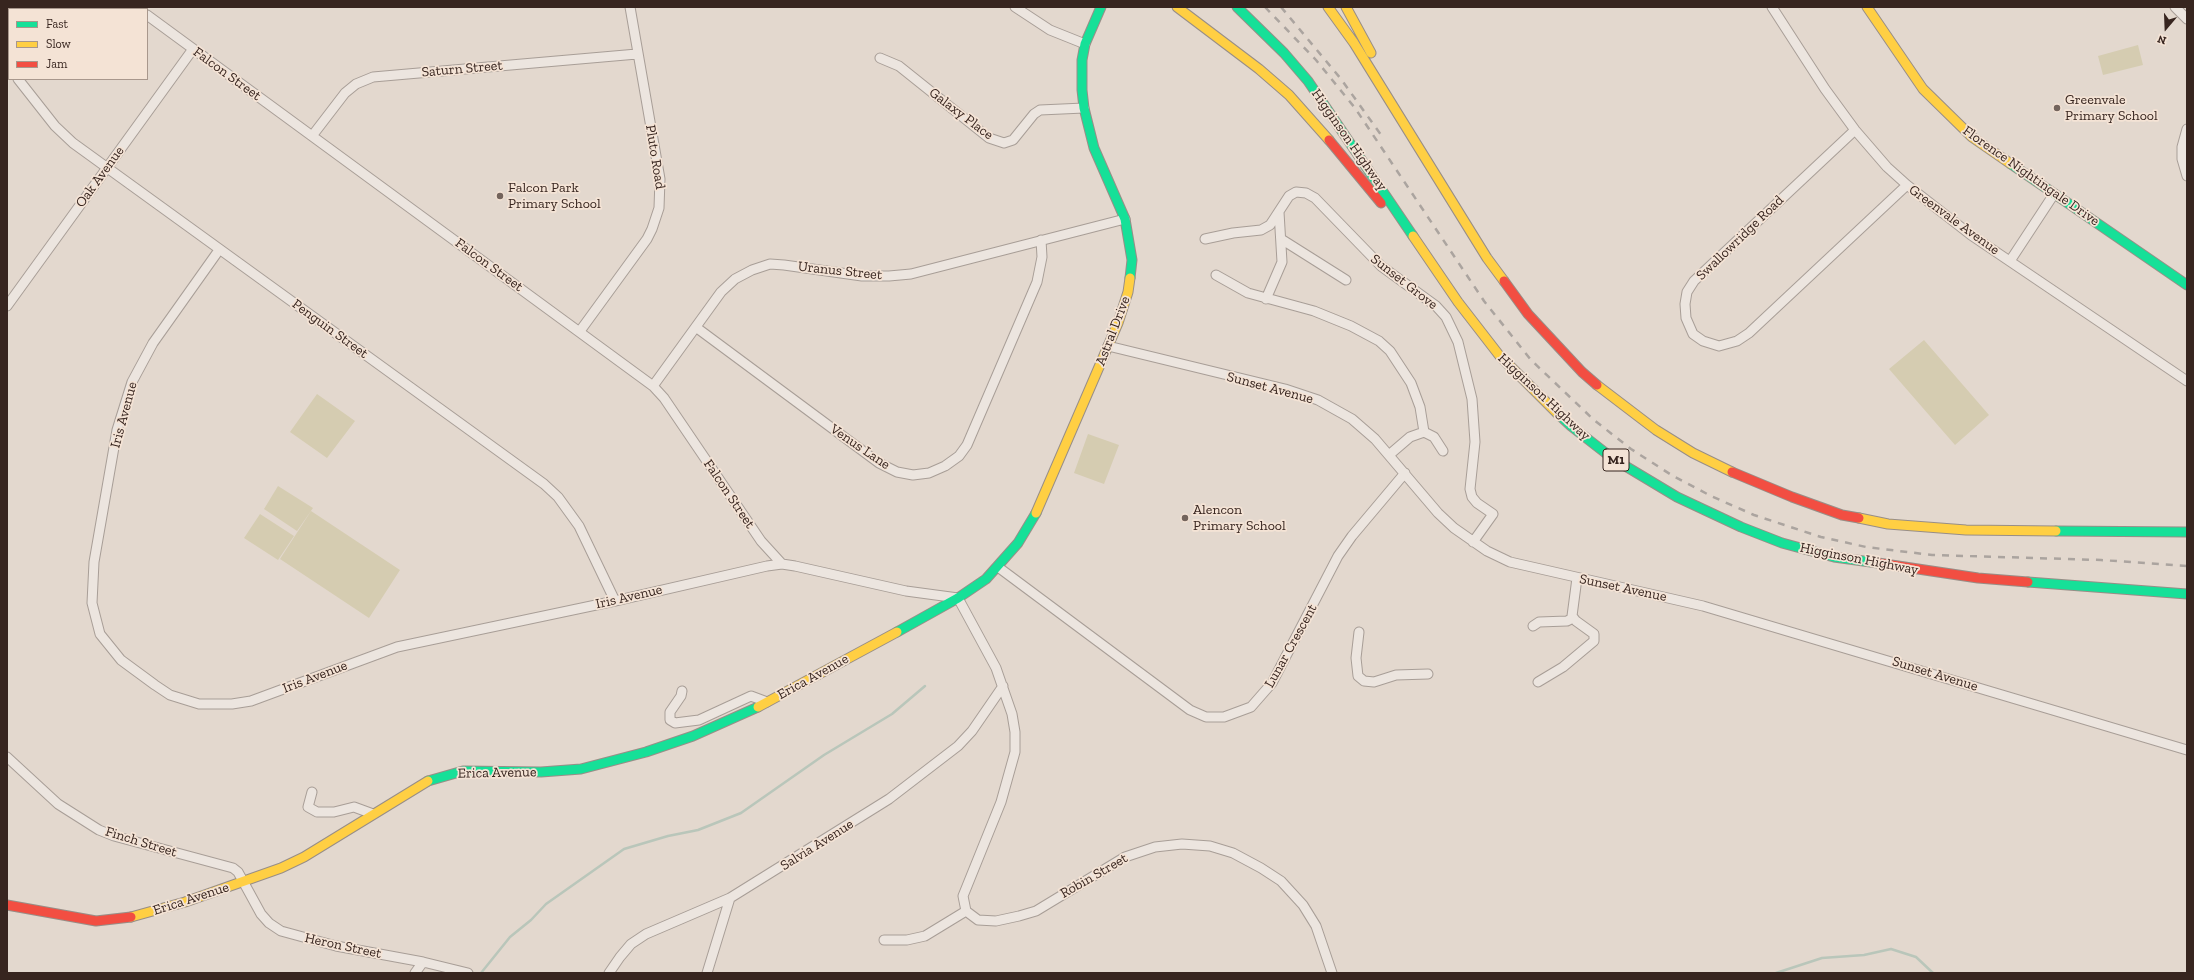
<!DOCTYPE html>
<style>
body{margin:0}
#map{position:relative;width:2194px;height:980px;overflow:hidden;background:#e3d8ce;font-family:"Zilla Slab",serif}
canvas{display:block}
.frame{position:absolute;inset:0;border:8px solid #37251f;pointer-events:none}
.legend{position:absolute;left:8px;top:8px;width:140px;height:72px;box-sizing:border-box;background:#f4e3d5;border:1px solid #a8978c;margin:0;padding:5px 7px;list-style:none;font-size:12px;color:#37251f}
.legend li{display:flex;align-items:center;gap:8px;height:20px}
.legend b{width:20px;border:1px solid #a8978c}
.north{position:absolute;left:2146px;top:8px;width:40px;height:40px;-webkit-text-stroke:3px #f4e3d5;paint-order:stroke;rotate:199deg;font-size:11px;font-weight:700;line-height:16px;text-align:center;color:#37251f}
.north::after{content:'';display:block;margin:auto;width:14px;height:18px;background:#37251f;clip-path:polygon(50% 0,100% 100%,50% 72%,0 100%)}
</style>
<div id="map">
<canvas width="2194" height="980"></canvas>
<div class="frame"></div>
<ul class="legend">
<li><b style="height:5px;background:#16e098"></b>Fast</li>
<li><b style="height:5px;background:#ffcf43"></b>Slow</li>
<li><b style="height:5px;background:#f24e42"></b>Jam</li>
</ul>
<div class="north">N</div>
</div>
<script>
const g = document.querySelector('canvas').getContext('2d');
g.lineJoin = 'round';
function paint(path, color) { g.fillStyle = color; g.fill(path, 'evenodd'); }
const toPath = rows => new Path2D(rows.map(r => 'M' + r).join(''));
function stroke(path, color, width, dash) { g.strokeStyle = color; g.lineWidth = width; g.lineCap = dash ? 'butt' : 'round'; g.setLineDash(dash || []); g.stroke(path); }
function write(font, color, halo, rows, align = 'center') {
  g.font = font + ' "Zilla Slab",serif'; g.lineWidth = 3.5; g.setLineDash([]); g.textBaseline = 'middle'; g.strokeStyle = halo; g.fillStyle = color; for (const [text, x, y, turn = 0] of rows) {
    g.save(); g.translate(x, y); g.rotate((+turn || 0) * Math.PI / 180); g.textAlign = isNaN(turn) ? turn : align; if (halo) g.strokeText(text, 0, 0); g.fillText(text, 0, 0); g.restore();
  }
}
const green = toPath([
 [2138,45,2143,65,2103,75,2098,56],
 [1924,340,1989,415,1955,445,1889,369],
 [317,394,355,421,327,458,290,432],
 [1088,434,1119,445,1104,484,1074,473],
 [278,486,313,508,297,531,264,509],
 [311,511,400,570,369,618,280,559],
 [260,514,294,536,278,560,244,538]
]);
const stream = toPath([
 [7,22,9,23],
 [481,973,510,937,531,920,546,904,624,849,668,836,698,830,741,813,824,755,892,714,925,686],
 [1776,973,1822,958,1864,955,1891,949,1916,957,1933,973]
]);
const street = toPath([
 [135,7,138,9],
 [1015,7,1050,30,1085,44],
 [1772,7,1825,89,1855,130,1887,167,1907,185,1971,235,2187,381],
 [2175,7,2187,19],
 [147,15,653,386,664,398,761,541,782,564],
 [880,58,899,66,989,138,1004,143,1013,140,1034,114,1040,110,1084,108],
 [7,65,9,68],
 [18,79,55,126,73,143,544,484,558,497,579,526,615,601],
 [2187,129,2182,147,2182,159,2187,176],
 [1855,130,1694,281,1687,292,1685,304,1686,318,1693,334,1703,341,1719,346,1737,341,1749,333,1907,185],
 [312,136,345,93,356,84,373,77,637,54],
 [1205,239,1233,233,1261,230,1270,225,1274,219,1289,196,1296,192,1306,193,1315,198,1381,266,1436,306,1446,317,1458,342,1472,399,1475,442,1470,489,1472,497,1477,503,1493,514,1473,542],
 [1281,239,1346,280],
 [219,250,153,343,132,382,117,430,94,562,92,603,100,634,121,660,155,685,170,695,199,704,232,704,251,701,397,647,615,601,767,566,782,564,795,566,906,591,958,598,996,668,1012,714,1015,732,1015,752,1001,802,963,896,966,911,978,920,996,921,1019,916,1036,911,1125,857,1155,847,1182,844,1210,846,1233,853,1261,868,1281,881,1303,905,1316,926,1332,973],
 [2010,261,2054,194],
 [1216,275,1248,293,1314,311,1351,326,1379,341,1390,351,1411,383,1420,407,1424,432],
 [1266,299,1282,262,1279,212],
 [7,306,193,49],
 [697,328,879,463,897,472,913,475,929,473,945,466,959,456,967,445,1037,282,1042,257,1041,240],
 [580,331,647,239,652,229,659,208,660,179,630,7],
 [1108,346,1285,389,1318,400,1352,419,1375,439,1438,513,1454,528,1487,551,1510,562,1703,606,2187,750],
 [653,386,721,292,735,279,752,270,770,264,784,265,862,276,889,276,911,274,1125,219],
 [1389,455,1410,437,1424,432,1434,437,1443,451],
 [998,567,1190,710,1206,717,1224,717,1251,707,1272,683,1338,556,1352,536,1405,473],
 [1533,626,1539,622,1567,621,1573,618],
 [1359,632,1356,658,1358,676,1364,681,1374,682,1396,675,1428,674],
 [1538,682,1563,667,1594,641,1594,634,1576,621,1572,616,1577,578],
 [682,691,681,696,670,712,670,720,675,723,699,720,751,696,767,702],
 [7,757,58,804,99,830,114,836,233,868,238,872,261,914,269,923,281,931,336,946,423,962,468,973],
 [312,792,308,807,317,812,334,812,354,807,373,814],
 [884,940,907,940,925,936,966,911],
 [415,973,423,962],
 [609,973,620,957,631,944,646,934,730,898,889,799,958,746,972,731,1003,686],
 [707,973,730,898]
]);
const fast = toPath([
 [1101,7,1085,44,1082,60,1082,90,1084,108,1094,148,1125,219,1132,260,1130,278],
 [1237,7,1284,53,1308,81,1413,236],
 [2011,164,2187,285],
 [1557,413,1571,426,1612,458,1677,497,1741,527,1782,543,1834,557,1878,563],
 [2056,531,2187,532],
 [2028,582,2187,594],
 [897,632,958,598,986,579,1018,543,1036,513],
 [428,781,463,771,541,772,581,769,646,752,693,736,758,707]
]);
const slow = toPath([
 [1177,7,1259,69,1289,95,1329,140],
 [1328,7,1354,43,1487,258,1504,281],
 [1346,7,1371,53],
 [1867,7,1923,89,1972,137,2011,164],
 [1413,236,1458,302,1499,355,1557,413],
 [1597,385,1656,430,1693,453,1732,472],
 [1036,513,1118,323,1128,292,1130,278],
 [1859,518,1888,524,1966,530,2056,531],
 [758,707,897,632],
 [131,917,185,902,281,868,304,857,428,781]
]);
const jam = toPath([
 [1329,140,1381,203],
 [1504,281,1528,314,1582,372,1597,385],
 [1732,472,1792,497,1842,515,1859,518],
 [1878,563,1978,578,2028,582],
 [7,905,96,921,131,917]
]);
const rail = toPath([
 [1265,7,1316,60,1355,108,1484,301,1531,360,1594,420,1631,449,1673,476,1711,496,1754,515,1821,537,1866,547,1932,555,2101,560,2187,566],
 [1281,7,1341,79,1384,139]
]);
const markers = [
 [2057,108,4,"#73645c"],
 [500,196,4,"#73645c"],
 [1185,518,4,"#73645c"]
];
const shields = [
 [1616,460,26]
];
const shieldNames = [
 ["M1",1616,460]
];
const streetNames = [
 ["Saturn Street",462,69,-5],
 ["Falcon Street",227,74,36],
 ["Galaxy Place",961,114,37],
 ["Higginson Highway",1349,140,55],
 ["Pluto Road",655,157,81],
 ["Florence Nightingale Drive",2031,176,35],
 ["Oak Avenue",100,177,-54],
 ["Greenvale Avenue",1954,220,36],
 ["Swallowridge Road",1740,238,-44],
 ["Falcon Street",489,265,36],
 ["Uranus Street",840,271,6],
 ["Sunset Grove",1404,282,38],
 ["Penguin Street",330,329,36],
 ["Astral Drive",1113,331,-69],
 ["Sunset Avenue",1270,388,15],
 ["Higginson Highway",1544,397,43],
 ["Iris Avenue",124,415,-75],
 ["Venus Lane",860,447,34],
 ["Falcon Street",729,494,56],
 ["Higginson Highway",1859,559,11],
 ["Sunset Avenue",1623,588,12],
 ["Iris Avenue",629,597,-13],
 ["Lunar Crescent",1291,646,-61],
 ["Sunset Avenue",1935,674,17],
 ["Iris Avenue",315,677,-21],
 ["Erica Avenue",813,677,-29],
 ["Erica Avenue",497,773,-1],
 ["Finch Street",141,842,17],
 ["Salvia Avenue",817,845,-32],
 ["Robin Street",1094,876,-30],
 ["Erica Avenue",191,899,-18],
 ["Heron Street",343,946,12]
];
const poiNames = [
 ["Greenvale",2065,100],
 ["Primary School",2065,116],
 ["Falcon Park",508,188],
 ["Primary School",508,204],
 ["Alencon",1193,510],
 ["Primary School",1193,526]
];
paint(green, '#d5ccb1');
stroke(stream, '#b9c6ba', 2.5);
stroke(street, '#a89e97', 11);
stroke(fast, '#988e87', 11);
stroke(slow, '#988e87', 11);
stroke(jam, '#988e87', 11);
stroke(street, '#ece5df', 9);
stroke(fast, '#16e098', 9);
stroke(slow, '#ffcf43', 9);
stroke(jam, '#f24e42', 9);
stroke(rail, '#aba49f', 2.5, [7, 7]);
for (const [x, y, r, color] of markers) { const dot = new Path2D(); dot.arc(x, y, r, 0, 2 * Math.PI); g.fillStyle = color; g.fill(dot); stroke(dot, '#f4e3d5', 1.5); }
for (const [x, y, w] of shields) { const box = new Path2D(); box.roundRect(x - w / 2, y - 11, w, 22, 3); g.fillStyle = '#f4e3d5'; g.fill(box); stroke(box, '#37251f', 1); }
write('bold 13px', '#37251f', null, shieldNames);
write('14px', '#37251f', '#f4e3d5', streetNames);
write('14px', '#37251f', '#f4e3d5', poiNames, 'left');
</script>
